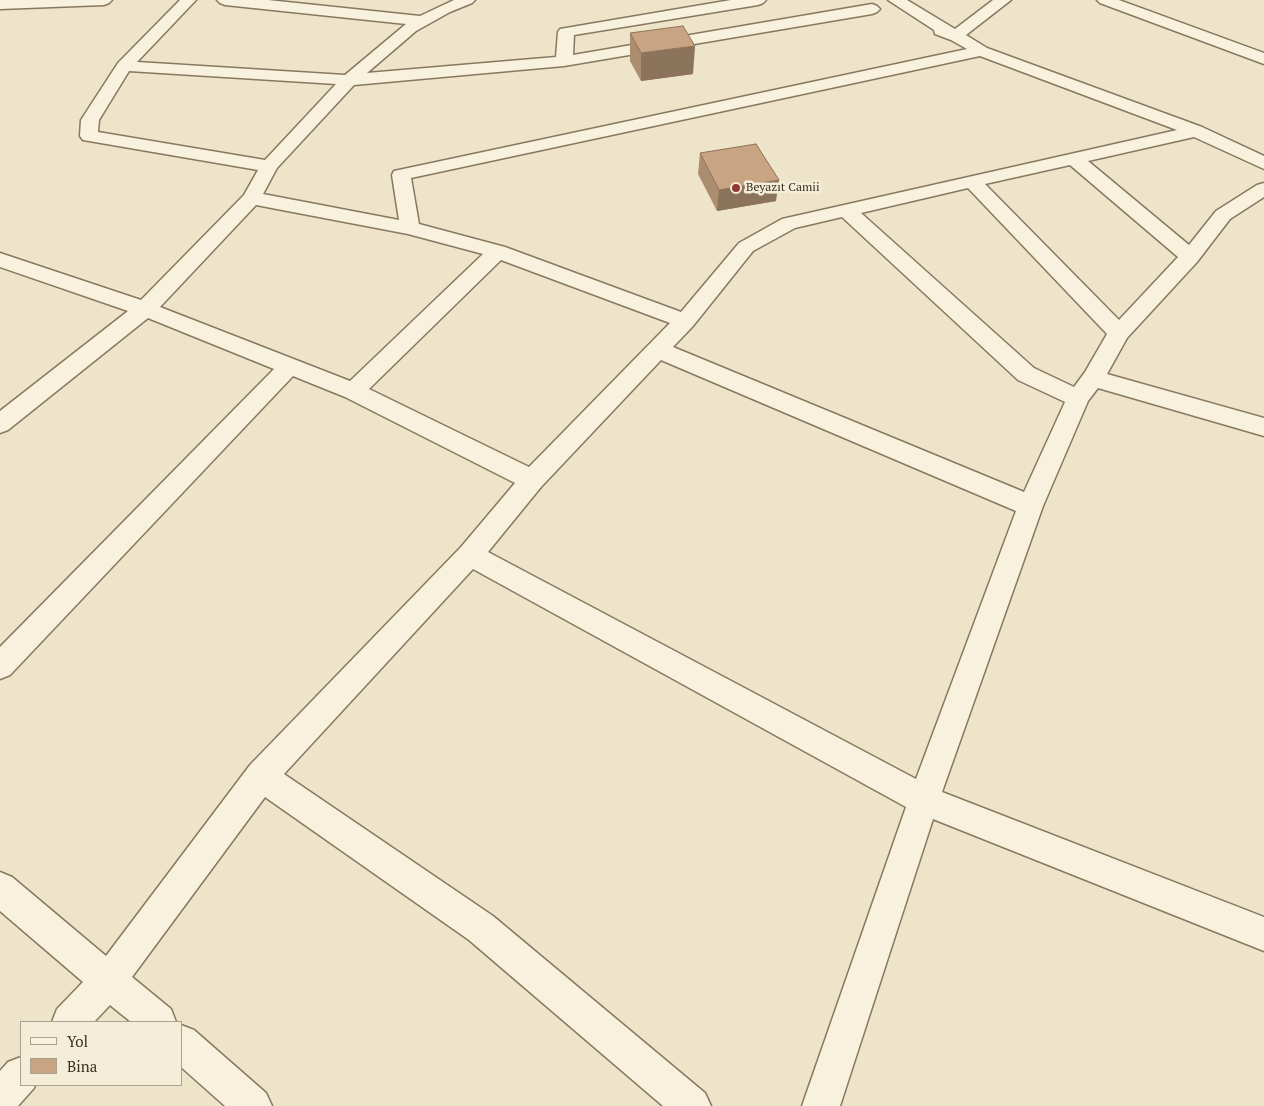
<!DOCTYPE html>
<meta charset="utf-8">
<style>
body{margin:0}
#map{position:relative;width:1264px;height:1106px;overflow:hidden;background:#ede4ca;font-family:"PT Serif",serif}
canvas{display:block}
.legend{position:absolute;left:20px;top:1021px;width:162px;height:65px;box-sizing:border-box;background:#f4eed9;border:1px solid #aaa290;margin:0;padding:6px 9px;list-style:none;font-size:15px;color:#3a2f22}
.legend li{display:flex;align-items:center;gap:10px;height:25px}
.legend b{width:25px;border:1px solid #aaa290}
</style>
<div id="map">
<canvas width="1264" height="1106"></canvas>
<ul class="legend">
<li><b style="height:6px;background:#f7f1dd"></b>Yol</li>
<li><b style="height:14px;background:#c8a482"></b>Bina</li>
</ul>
</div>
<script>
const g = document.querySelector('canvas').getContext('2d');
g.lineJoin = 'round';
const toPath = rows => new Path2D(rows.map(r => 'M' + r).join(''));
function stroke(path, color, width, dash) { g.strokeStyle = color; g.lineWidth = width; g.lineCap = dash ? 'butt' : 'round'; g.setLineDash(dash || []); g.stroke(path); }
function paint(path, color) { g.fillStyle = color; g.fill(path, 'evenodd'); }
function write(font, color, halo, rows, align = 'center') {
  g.font = font + ' "PT Serif",serif'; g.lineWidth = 5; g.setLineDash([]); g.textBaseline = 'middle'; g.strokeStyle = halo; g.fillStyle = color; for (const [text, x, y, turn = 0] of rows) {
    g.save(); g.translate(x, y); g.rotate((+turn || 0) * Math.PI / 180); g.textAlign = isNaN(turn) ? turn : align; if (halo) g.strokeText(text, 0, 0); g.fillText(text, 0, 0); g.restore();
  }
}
const street = toPath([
 [0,0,112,0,109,3,104,5,0,9,0,0],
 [180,0,196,0,137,62,345,75,406,24,225,5,220,3,217,0,268,0,420,16,454,0,475,0,472,3,450,12,416,31,367,73,556,57,558,32,560,29,731,0,766,0,763,3,758,5,574,35,573,55,872,4,877,6,880,9,877,12,872,14,564,66,354,85,277,168,263,194,399,220,392,175,394,171,967,49,951,40,935,34,934,30,888,0,907,0,955,29,993,0,1011,0,966,35,987,48,1202,127,1264,156,1264,169,1194,137,1088,161,1189,245,1216,211,1257,185,1264,183,1264,197,1230,219,1197,262,1127,338,1107,374,1264,418,1264,436,1098,388,1088,401,1043,506,942,792,1264,917,1264,951,933,819,840,1106,802,1106,906,807,473,569,284,774,493,916,705,1093,711,1106,663,1106,469,940,265,797,132,977,171,1009,176,1022,131,1022,110,1005,94,1022,52,1022,57,1009,83,982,0,911,0,872,12,877,106,956,250,765,461,547,515,483,345,397,293,376,10,675,0,679,0,647,274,369,148,318,8,430,0,433,0,411,128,311,0,267,0,253,141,300,244,195,258,170,89,141,83,140,80,136,81,120,118,63,180,0],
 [980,56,1177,130,782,219,739,243,681,312,505,247,419,224,411,178,980,56],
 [129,71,336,84,265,160,98,132,99,120,129,71],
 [1070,165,1178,257,1119,320,985,184,1070,165],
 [968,188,1107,334,1085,372,1074,387,1034,368,861,213,968,188],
 [256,205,408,234,483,254,350,381,160,307,256,205],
 [842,217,1018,380,1065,402,1024,492,673,347,693,326,753,251,795,228,842,217],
 [501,260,670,323,529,467,369,389,501,260],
 [661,360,1016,511,916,779,488,552,541,487,661,360],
 [1097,0,1119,0,1264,53,1264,64,1100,3,1097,0],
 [181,1025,194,1030,266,1093,272,1106,225,1106,181,1067,181,1025],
 [21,1057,21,1085,35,1085,34,1088,18,1106,0,1106,0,1071,8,1062,21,1057]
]);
const wall = toPath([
 [630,33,693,74,641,81,630,61],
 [700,153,776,201,717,211,698,174]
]);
const shadedWall = toPath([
 [695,46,693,74,641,81,641,53],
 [779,180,776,201,717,211,719,190]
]);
const building = toPath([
 [683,26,695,46,641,53,630,33,683,26],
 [756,144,779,180,719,190,700,153,756,144]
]);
const markers = [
 [736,188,5,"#943833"]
];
const farPoinames = [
 ["Beyazıt Camii",746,188]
];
stroke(street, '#88785f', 3);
paint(street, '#f7f1dd');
paint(wall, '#ac8d70');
paint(shadedWall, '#8c735b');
paint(building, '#c8a482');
stroke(building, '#8c735b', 1);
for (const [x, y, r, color] of markers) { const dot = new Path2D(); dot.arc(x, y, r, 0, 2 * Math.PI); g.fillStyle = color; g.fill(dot); stroke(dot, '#f4eed9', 2); }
write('12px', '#3a2f22', '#f4eed9', farPoinames, 'left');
</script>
